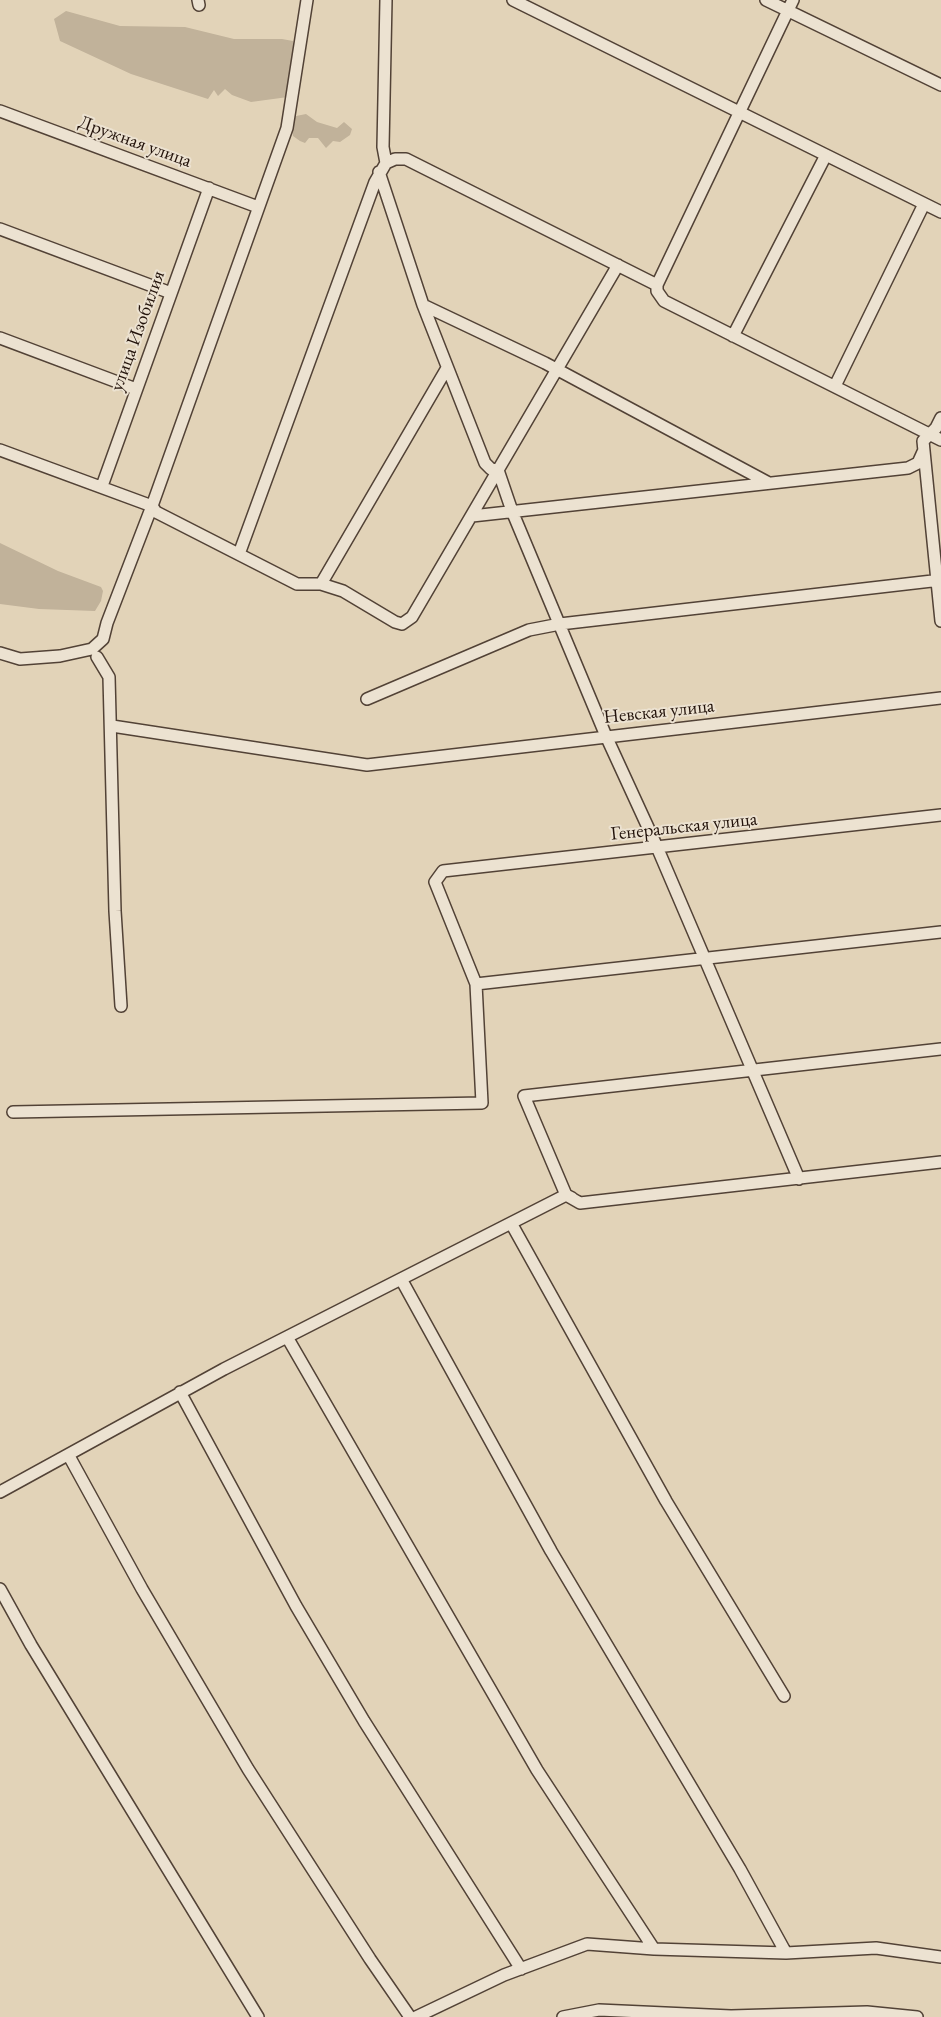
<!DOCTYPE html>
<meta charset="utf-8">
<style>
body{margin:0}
canvas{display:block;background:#e2d3b8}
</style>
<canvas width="941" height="2017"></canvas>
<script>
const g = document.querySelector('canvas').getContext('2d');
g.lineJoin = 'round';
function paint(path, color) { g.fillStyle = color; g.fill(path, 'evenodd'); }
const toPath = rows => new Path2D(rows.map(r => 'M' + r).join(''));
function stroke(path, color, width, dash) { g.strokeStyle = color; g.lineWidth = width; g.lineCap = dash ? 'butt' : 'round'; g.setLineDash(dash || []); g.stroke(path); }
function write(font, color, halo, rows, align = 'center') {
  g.font = font + ' "EB Garamond",serif'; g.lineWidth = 4; g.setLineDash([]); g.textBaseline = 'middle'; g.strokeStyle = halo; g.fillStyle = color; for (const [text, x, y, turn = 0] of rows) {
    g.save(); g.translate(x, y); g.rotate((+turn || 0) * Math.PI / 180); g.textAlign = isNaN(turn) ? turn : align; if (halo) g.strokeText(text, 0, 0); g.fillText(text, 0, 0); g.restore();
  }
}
const green = toPath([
 [66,11,120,26,185,27,234,39,282,39,293,41,296,57,288,97,251,102,232,95,225,89,218,96,214,90,208,99,131,74,60,41,54,19],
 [306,114,317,122,337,128,344,122,352,129,350,135,340,142,333,141,326,148,318,138,309,138,305,143,300,141,293,136,291,122,296,116],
 [0,543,58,571,101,587,103,591,101,601,95,611,39,609,0,604]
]);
const minor = toPath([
 [198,0,199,5],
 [386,0,383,147,386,163],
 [513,0,941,212],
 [766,0,941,85],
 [793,0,657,285,657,291,664,301,941,440],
 [0,111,258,207],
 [379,172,423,305,485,463,491,469,498,470],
 [0,229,171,293],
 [423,305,545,363,767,482],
 [733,336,826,155],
 [0,338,136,389],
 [835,386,924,204],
 [941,418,936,428,923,441,941,621],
 [0,450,152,506,156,512,297,584,321,584,343,591,395,622,402,624,412,617,618,265],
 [498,470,512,511,606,736,657,847,799,1179],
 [102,486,209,188],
 [472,516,908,468,918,463,923,452],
 [239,554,375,182,386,163,395,159,406,159,657,285],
 [321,584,447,368],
 [0,653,20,659,60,656,92,649,103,639,107,623,152,506,287,128,307,0],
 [97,657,109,677,115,911,121,1006],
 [367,699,529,630,560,624,941,580],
 [112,726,367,765,941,698],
 [476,984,941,932],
 [13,1112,482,1103,476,984,435,882,443,871,941,815],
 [572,1198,566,1195,524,1096,941,1049],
 [511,1223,666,1501,784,1696],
 [401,1279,551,1551,740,1869,786,1953],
 [287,1337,537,1770,654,1949],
 [180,1392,296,1606,364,1721,521,1969],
 [69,1456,142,1589,248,1769,370,1959,410,2017],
 [0,1492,224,1369,566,1195,580,1203,941,1162],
 [0,1589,31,1645,258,2017],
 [416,2017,504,1975,587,1944,654,1949,786,1953,876,1948,941,1957],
 [563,2017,599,2010,731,2016,867,2012,917,2017]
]);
const streetNames = [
 ["Дружная улица",135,142,20],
 ["улица Изобилия",138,331,-70],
 ["Невская улица",659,712,-6],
 ["Генеральская улица",684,827,-6]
];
paint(green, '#c1b29a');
stroke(minor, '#524236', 14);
stroke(minor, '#ece2d1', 11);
write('19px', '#22120a', '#ece2d1', streetNames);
</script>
